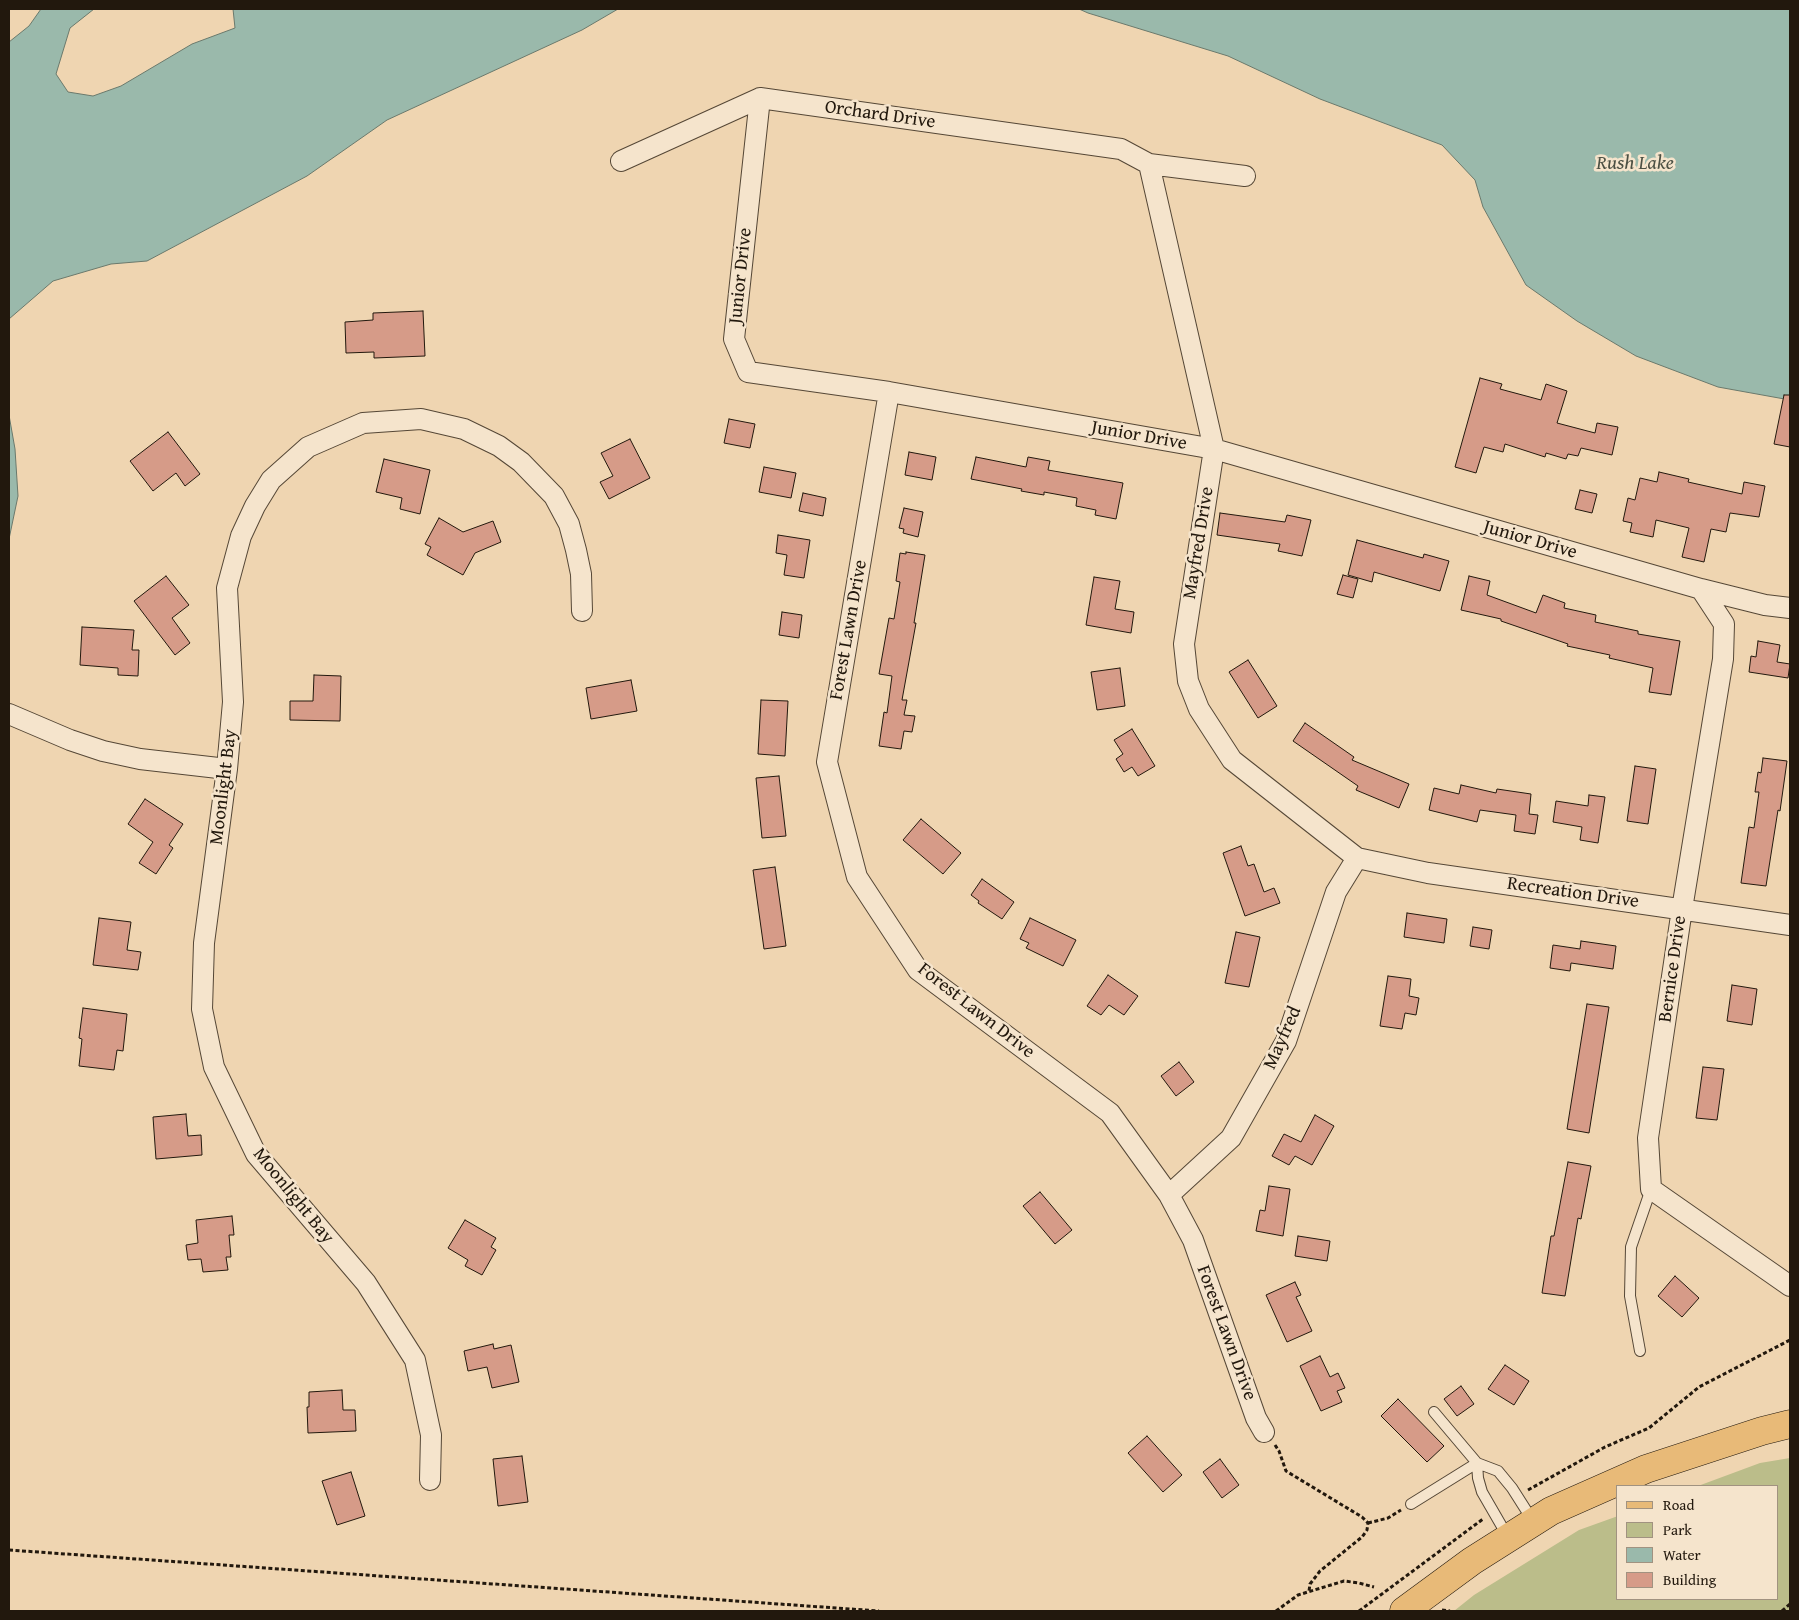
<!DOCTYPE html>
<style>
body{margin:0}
#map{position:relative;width:1799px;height:1620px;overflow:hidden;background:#efd5b1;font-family:"Gentium Book Plus",serif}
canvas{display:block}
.frame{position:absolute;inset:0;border:10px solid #22180d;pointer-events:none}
.legend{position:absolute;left:1616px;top:1485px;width:162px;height:115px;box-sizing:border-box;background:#f5e4cc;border:1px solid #a19280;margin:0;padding:6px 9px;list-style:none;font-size:15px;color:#22180d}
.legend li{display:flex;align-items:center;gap:10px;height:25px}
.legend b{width:25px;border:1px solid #a19280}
</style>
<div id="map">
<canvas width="1799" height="1620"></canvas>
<div class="frame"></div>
<ul class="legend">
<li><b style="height:6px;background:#e8ba78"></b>Road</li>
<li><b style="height:14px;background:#bbbd8a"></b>Park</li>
<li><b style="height:14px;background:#9ab9ab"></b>Water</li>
<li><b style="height:14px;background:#d69b88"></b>Building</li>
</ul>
</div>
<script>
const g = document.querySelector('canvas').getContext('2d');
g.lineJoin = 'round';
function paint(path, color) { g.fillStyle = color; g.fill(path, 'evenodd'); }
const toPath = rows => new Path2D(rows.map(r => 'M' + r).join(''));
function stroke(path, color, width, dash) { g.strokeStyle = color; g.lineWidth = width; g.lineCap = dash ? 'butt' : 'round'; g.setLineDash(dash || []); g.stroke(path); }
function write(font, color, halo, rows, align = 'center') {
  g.font = font + ' "Gentium Book Plus",serif'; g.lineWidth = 5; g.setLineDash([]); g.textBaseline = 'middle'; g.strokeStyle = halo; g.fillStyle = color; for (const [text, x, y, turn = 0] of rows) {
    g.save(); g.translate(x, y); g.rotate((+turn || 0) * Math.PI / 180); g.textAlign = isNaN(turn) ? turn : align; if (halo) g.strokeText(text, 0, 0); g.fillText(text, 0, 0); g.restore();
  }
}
const green = toPath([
 [1790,1458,1790,1611,1454,1611,1474,1595,1579,1530,1618,1516,1618,1599,1778,1599,1778,1486,1698,1486,1760,1463]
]);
const water = toPath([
 [41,9,94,9,70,28,56,74,68,92,93,96,121,86,192,44,235,28,233,9,618,9,582,30,387,120,307,176,147,261,111,264,53,281,9,319,9,42,29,26,41,9],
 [1079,9,1790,9,1790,400,1718,387,1636,356,1577,321,1526,285,1483,207,1475,180,1442,145,1320,99,1228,56,1088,13,1079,9],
 [9,415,15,449,18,496,9,539,9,415]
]);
const building = toPath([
 [423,311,425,356,374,358,374,352,346,353,345,322,373,320,373,313,423,311],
 [1480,378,1502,384,1500,389,1541,400,1546,384,1567,391,1557,423,1595,433,1597,423,1618,427,1612,455,1581,448,1578,456,1568,454,1566,459,1546,453,1545,457,1505,444,1503,452,1484,447,1476,473,1455,467,1480,378],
 [1784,395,1790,395,1790,447,1774,444,1784,395],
 [729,419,755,424,750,448,724,443,729,419],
 [168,432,200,474,185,486,176,473,153,491,130,461,168,432],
 [630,439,650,478,609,499,600,482,613,476,601,453,630,439],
 [909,452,936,457,932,480,905,475,909,452],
 [976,457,1026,467,1028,457,1050,461,1048,470,1123,483,1116,519,1095,515,1096,510,1076,506,1077,498,1044,492,1044,495,1021,491,1022,489,971,479,976,457],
 [384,459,430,470,420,514,400,509,402,498,376,492,384,459],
 [764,467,796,473,791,498,759,492,764,467],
 [1659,472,1689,479,1688,482,1742,494,1744,482,1765,486,1759,517,1730,513,1726,532,1711,529,1704,562,1682,557,1689,528,1656,520,1653,537,1630,532,1632,523,1623,521,1628,498,1635,500,1640,478,1657,482,1659,472],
 [1580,490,1597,494,1592,513,1575,509,1580,490],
 [803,493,826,498,823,516,799,511,803,493],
 [904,508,923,512,918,537,903,533,904,529,899,528,904,508],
 [1220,513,1285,522,1287,515,1311,520,1302,556,1278,551,1280,544,1217,535,1220,513],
 [439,518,463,532,493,521,501,542,475,553,463,575,427,555,431,547,425,544,439,518],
 [778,535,810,540,804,578,784,575,787,555,776,553,778,535],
 [1357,540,1423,558,1424,554,1449,561,1440,591,1374,572,1372,582,1348,575,1357,540],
 [906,552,925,555,914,623,916,623,902,700,907,700,904,715,915,716,912,732,904,731,901,749,879,746,884,712,887,713,892,676,879,674,889,618,894,619,900,582,896,581,900,553,906,554,906,552],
 [1343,575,1358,579,1353,598,1337,594,1343,575],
 [166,576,189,605,172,618,190,643,175,655,134,601,166,576],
 [1469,576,1490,581,1487,595,1536,613,1543,595,1565,603,1564,608,1596,615,1595,622,1638,631,1638,634,1680,641,1671,695,1649,692,1653,668,1609,658,1610,655,1567,646,1568,644,1501,621,1501,619,1461,610,1469,576],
 [1094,577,1120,581,1115,609,1134,612,1131,633,1086,625,1094,577],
 [782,612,802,615,799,638,779,635,782,612],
 [82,627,134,630,132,650,139,650,138,676,118,675,118,668,80,665,82,627],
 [1758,641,1780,645,1777,662,1790,664,1788,678,1749,672,1751,656,1756,657,1758,641],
 [1248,660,1277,706,1258,718,1229,672,1248,660],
 [1120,668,1125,706,1097,710,1091,672,1120,668],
 [314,675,341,676,340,721,290,720,290,701,313,701,314,675],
 [631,680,637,711,591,719,586,688,631,680],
 [761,700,788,701,785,756,758,754,761,700],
 [1305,723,1354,757,1352,760,1409,784,1399,808,1356,790,1358,786,1293,741,1305,723],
 [1132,729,1155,766,1138,776,1132,767,1124,772,1116,759,1123,754,1114,740,1132,729],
 [1763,758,1787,761,1780,811,1778,810,1766,886,1741,883,1749,827,1754,828,1759,792,1755,792,1758,772,1761,773,1763,758],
 [1635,766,1656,769,1648,824,1627,821,1635,766],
 [779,776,786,836,762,838,756,778,779,776],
 [1461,785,1496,793,1497,789,1531,794,1529,814,1538,815,1535,834,1514,831,1516,815,1480,810,1477,822,1429,810,1434,788,1459,794,1461,785],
 [1589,795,1605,797,1598,843,1580,840,1582,827,1553,822,1556,801,1588,806,1589,795],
 [145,799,183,824,169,845,173,848,156,874,139,863,153,842,128,824,145,799],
 [921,819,961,853,943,874,903,840,921,819],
 [1241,846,1248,866,1254,864,1264,892,1274,888,1280,903,1245,916,1223,853,1241,846],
 [775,867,786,946,764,949,753,870,775,867],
 [982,879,1014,902,1002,919,978,903,979,901,971,895,982,879],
 [1407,913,1447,919,1444,943,1404,937,1407,913],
 [99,918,131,922,127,950,141,952,138,970,93,965,99,918],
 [1030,918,1076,940,1063,966,1026,948,1029,943,1020,939,1030,918],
 [1473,927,1492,930,1489,949,1470,946,1473,927],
 [1236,932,1260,937,1249,987,1225,983,1236,932],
 [1581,941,1616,946,1613,969,1571,963,1570,971,1550,968,1553,945,1580,949,1581,941],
 [1108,975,1138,996,1124,1015,1109,1005,1101,1015,1087,1006,1108,975],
 [1388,976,1411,979,1409,996,1419,998,1416,1015,1405,1013,1402,1029,1380,1026,1388,976],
 [1732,985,1757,989,1752,1025,1727,1021,1732,985],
 [1587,1004,1609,1007,1589,1133,1567,1129,1587,1004],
 [83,1008,127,1014,123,1051,117,1050,114,1070,79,1066,82,1039,79,1038,83,1008],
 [1179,1062,1194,1082,1176,1096,1161,1076,1179,1062],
 [1703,1067,1724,1069,1717,1120,1696,1118,1703,1067],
 [186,1114,188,1136,201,1135,202,1155,156,1159,153,1117,186,1114],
 [1315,1115,1334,1126,1312,1165,1295,1156,1289,1165,1272,1156,1284,1134,1301,1142,1315,1115],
 [1568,1162,1591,1166,1581,1219,1578,1218,1565,1296,1542,1293,1551,1236,1554,1236,1568,1162],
 [1269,1186,1290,1189,1283,1236,1256,1231,1260,1210,1265,1211,1269,1186],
 [1040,1192,1072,1230,1055,1244,1023,1206,1040,1192],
 [232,1216,234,1235,229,1235,231,1257,226,1257,228,1270,203,1272,201,1259,188,1260,186,1245,198,1243,196,1220,232,1216],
 [465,1220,496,1238,491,1247,496,1250,482,1275,465,1266,468,1260,448,1248,465,1220],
 [1298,1236,1330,1241,1327,1261,1295,1256,1298,1236],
 [1675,1276,1699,1298,1682,1317,1658,1296,1675,1276],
 [1295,1282,1301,1295,1296,1297,1312,1331,1287,1342,1266,1295,1295,1282],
 [493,1344,494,1349,511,1345,519,1382,492,1388,487,1367,468,1371,464,1351,493,1344],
 [1320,1356,1330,1377,1338,1373,1345,1388,1337,1391,1342,1402,1321,1411,1300,1366,1320,1356],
 [1505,1365,1529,1381,1514,1405,1488,1389,1505,1365],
 [1461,1386,1474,1404,1457,1416,1444,1399,1461,1386],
 [342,1390,343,1410,355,1410,356,1431,308,1433,307,1407,309,1407,309,1392,342,1390],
 [1398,1399,1444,1446,1427,1462,1381,1416,1398,1399],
 [1147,1436,1182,1475,1163,1492,1128,1453,1147,1436],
 [522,1456,528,1502,498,1506,493,1459,522,1456],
 [1220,1459,1239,1485,1222,1498,1203,1472,1220,1459],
 [351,1472,365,1516,337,1525,322,1481,351,1472]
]);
const path = toPath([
 [1275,1445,1279,1451,1286,1471,1362,1517,1368,1523,1367,1530,1362,1537,1320,1571,1310,1584,1309,1591],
 [1528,1490,1605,1447,1649,1428,1699,1387,1790,1340],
 [1368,1523,1388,1518,1401,1510],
 [9,1550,879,1611],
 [1442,1610,1450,1611],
 [1276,1611,1298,1595,1344,1581,1359,1583,1374,1587],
 [1359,1611,1483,1519],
 [1782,1611,1790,1604]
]);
const service = toPath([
 [1640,1351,1630,1296,1631,1247,1651,1189],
 [1434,1412,1477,1463,1498,1471,1512,1488,1533,1521],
 [1477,1463,1478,1478,1482,1492,1508,1537],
 [1411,1504,1477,1463]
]);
const minor = toPath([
 [760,98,734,339,748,372,889,392,1214,449,1701,589,1765,605,1790,608],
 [621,161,760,98,1121,149,1149,164,1245,176],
 [1149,164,1214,449,1184,644,1188,681,1199,709,1232,760,1357,858,1428,873,1790,925],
 [889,392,827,762,857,877,918,970,1110,1113,1169,1195,1193,1240,1256,1418,1264,1432],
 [1701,589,1724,624,1723,659,1682,909,1648,1138,1651,1189,1790,1286],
 [9,714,70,740,103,751,140,759,227,769],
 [1169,1195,1231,1138,1286,1041,1336,892,1357,858],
 [430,1480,431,1435,415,1360,366,1283,256,1154,214,1067,202,1009,204,943,227,769,233,702,227,588,241,536,255,506,271,480,308,447,363,423,421,419,464,429,499,446,521,462,554,496,569,524,576,550,581,574,582,611]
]);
const primary = toPath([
 [1404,1611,1472,1561,1551,1511,1646,1469,1762,1431,1790,1424]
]);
const streetNames = [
 ["Orchard Drive",880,115,8],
 ["Junior Drive",741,276,-84],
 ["Junior Drive",1139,436,10],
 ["Junior Drive",1530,540,16],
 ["Mayfred Drive",1199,543,-81],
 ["Forest Lawn Drive",849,630,-80],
 ["Moonlight Bay",224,787,-83],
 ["Recreation Drive",1573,893,8],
 ["Bernice Drive",1673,969,-82],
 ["Forest Lawn Drive",976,1011,38],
 ["Mayfred",1283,1038,-66],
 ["Moonlight Bay",293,1196,51],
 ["Forest Lawn Drive",1226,1333,70]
];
const waterNames = [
 ["Rush Lake",1635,164]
];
paint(green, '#bbbd8a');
paint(water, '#9ab9ab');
stroke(water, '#6a796c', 1);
paint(building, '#d69b88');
stroke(building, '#22180d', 1);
stroke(service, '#554736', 12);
stroke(minor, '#554736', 22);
stroke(primary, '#22180d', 29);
stroke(path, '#22180d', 3, [4, 2.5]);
stroke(service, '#f5e4cc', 10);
stroke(minor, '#f5e4cc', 20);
stroke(primary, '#e8ba78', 28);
write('19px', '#22180d', '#f5e4cc', streetNames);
write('italic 20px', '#4c5044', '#f5e4cc', waterNames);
</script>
